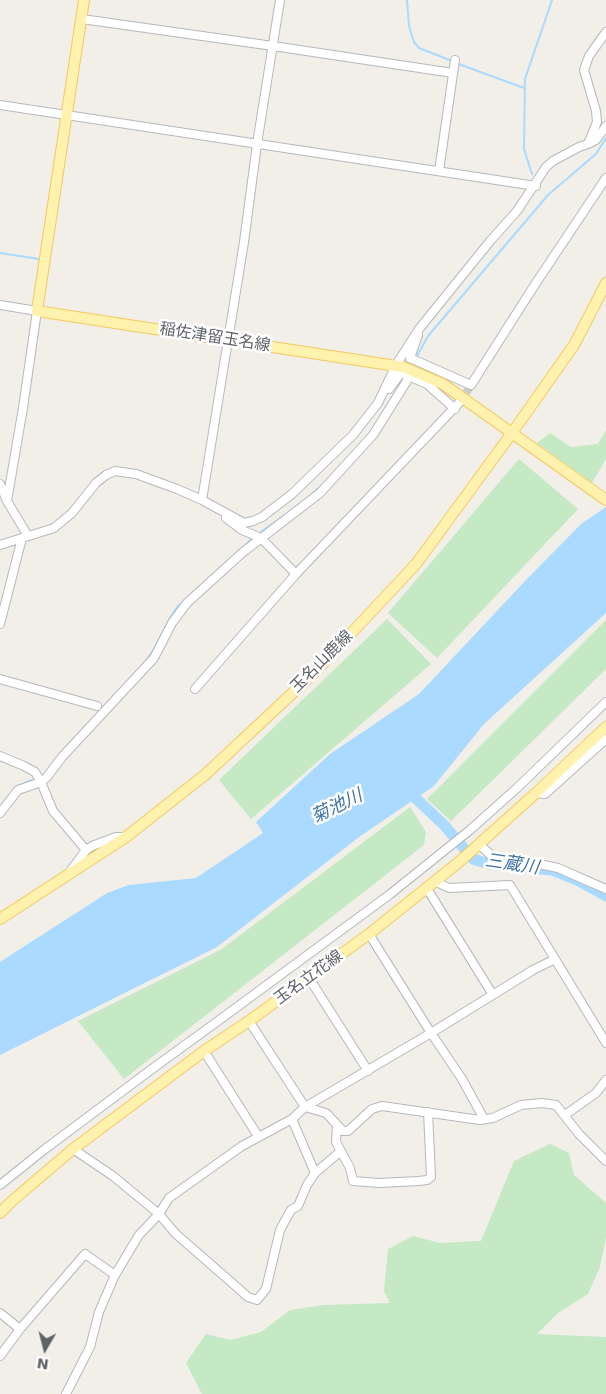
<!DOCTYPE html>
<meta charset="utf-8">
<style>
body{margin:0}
#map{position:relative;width:606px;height:1394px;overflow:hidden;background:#f1efe8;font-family:"DejaVu Sans",sans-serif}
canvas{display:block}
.north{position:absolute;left:20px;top:1324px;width:50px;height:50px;-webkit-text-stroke:4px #fff;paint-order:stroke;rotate:188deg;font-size:14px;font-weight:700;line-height:20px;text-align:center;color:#5f6368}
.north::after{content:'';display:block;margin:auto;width:18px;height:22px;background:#5f6368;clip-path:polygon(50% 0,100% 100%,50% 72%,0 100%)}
</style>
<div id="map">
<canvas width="606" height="1394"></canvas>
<div class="north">N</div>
</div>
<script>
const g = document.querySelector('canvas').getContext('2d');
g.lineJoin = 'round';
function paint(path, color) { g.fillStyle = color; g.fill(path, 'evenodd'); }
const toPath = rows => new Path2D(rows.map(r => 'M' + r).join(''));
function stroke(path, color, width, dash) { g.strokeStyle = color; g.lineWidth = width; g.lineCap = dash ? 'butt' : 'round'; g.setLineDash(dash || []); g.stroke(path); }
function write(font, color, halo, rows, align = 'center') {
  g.font = font + ' "DejaVu Sans","Noto Sans JP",sans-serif'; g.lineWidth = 5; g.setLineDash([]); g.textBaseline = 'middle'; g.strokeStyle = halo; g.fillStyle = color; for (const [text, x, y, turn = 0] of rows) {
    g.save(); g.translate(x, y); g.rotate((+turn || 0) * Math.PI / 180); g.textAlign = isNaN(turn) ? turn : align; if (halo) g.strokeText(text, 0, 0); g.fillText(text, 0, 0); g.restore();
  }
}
const green = toPath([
 [606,430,606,459,592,483,537,443,550,433,571,447,598,444],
 [519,459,578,509,437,658,388,613],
 [387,619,431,664,251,819,219,780],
 [606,620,606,669,451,821,427,799],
 [410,807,426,832,424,845,124,1079,78,1021,222,949],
 [550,1144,569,1153,574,1175,606,1203,606,1237,600,1267,588,1294,558,1313,537,1334,606,1337,606,1394,202,1394,186,1363,206,1334,231,1340,261,1332,290,1310,324,1305,390,1303,384,1291,388,1249,413,1236,440,1243,481,1241,514,1161]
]);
const water = toPath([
 [606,507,606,613,484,724,434,786,359,837,217,947,0,1055,0,962,107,893,129,885,196,878,263,833,256,822,330,754,419,694,526,580,581,524]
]);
const stream = toPath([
 [407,0,409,26,414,42,419,48,452,61],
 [456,63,524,88],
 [532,174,524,149,525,79,552,0],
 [0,253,39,259],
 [416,358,428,336,548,195,596,154,606,138],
 [312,494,323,484],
 [258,534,303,502],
 [200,586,254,537],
 [145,662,154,649,170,618,177,607,184,601],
 [65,748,94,717],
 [18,786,37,778]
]);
const river = toPath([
 [404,789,407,790,444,825,473,859,489,864,552,870,579,881,606,896]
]);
const minorTunnel = toPath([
 [460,403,471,385]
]);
const minor = toPath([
 [81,17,82,19,273,46,453,73],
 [0,105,536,186],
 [588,144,596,140,606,126],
 [439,171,455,60],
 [0,305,37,311,23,408,7,501],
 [418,335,410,358,471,385,534,286,606,178],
 [389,389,401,373,427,384,455,409],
 [0,484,7,501,28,536],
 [202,500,244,242,257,144,280,0],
 [226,518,242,530,261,538,296,574],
 [0,545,54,528,72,513,96,483,106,475,115,471,136,474,177,489,202,500,244,523,253,521,262,517,292,494,353,435,378,403,396,365,419,329,491,240,517,211,546,167,553,161,579,147,588,144,597,122,596,111,584,70,589,56,606,32],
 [0,624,22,538],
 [0,679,97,706],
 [195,689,296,574,459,403],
 [0,756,24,766,35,772,41,782,53,811,86,850,92,846,116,837,126,837],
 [536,793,545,794,606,739],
 [0,813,18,790,41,782,47,777,62,757,154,658,172,623,187,603,242,553,320,493,373,435,410,376],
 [480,845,496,860,539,864,558,868,606,889],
 [69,873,86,850],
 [434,881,449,888,510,885,606,1043],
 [426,887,493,995],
 [369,934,431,1033,462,1079,484,1119],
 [309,978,368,1071],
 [249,1021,305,1107,326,1113,343,1131,348,1131,372,1109,382,1106,480,1120,493,1118,521,1105,542,1103,556,1105,579,1134,606,1161],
 [204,1051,258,1136],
 [565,1115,596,1093,606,1080],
 [292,1119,315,1173],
 [337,1126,336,1142,350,1168,353,1181,379,1183,419,1181,427,1180,431,1177,428,1112],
 [73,1149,113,1176,159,1214,176,1234,239,1289,248,1297,257,1300,266,1289,280,1230,291,1210,298,1206,307,1185,315,1173,341,1151],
 [0,1185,45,1149,152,1069,218,1021,389,895,470,830,517,788,606,702],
 [0,1313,20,1329],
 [0,1356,20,1329,85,1254,115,1275],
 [66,1394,90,1347,99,1312,115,1275,139,1235,159,1214,169,1198,242,1146,292,1119,305,1107,431,1033,533,970,555,959]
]);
const major = toPath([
 [84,0,37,311,403,367,443,384,606,500],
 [0,919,126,837,206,774,315,672,416,564,512,433,574,345,606,283],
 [0,1213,12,1201,73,1149,204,1051,249,1021,369,934,459,862,536,793,606,727]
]);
const streetNames = [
 ["稲佐津留玉名線",215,338,9],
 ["玉名山鹿線",322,662,-45],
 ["玉名立花線",309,978,-36]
];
const waterNames = [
 ["菊池川",337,807,-26],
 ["三蔵川",512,865,8]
];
paint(green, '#c5e8c5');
paint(water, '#aadaff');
stroke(stream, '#aadaff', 2);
stroke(river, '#aadaff', 11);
stroke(minorTunnel, '#ccccc8', 8, [8, 4]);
stroke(minor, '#b5b8bc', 10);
stroke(major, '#f2c960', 12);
stroke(minor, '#fff', 8);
stroke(major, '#fff2af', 10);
write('16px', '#5f6368', '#fff', streetNames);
write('italic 18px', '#4174aa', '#fff', waterNames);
</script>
